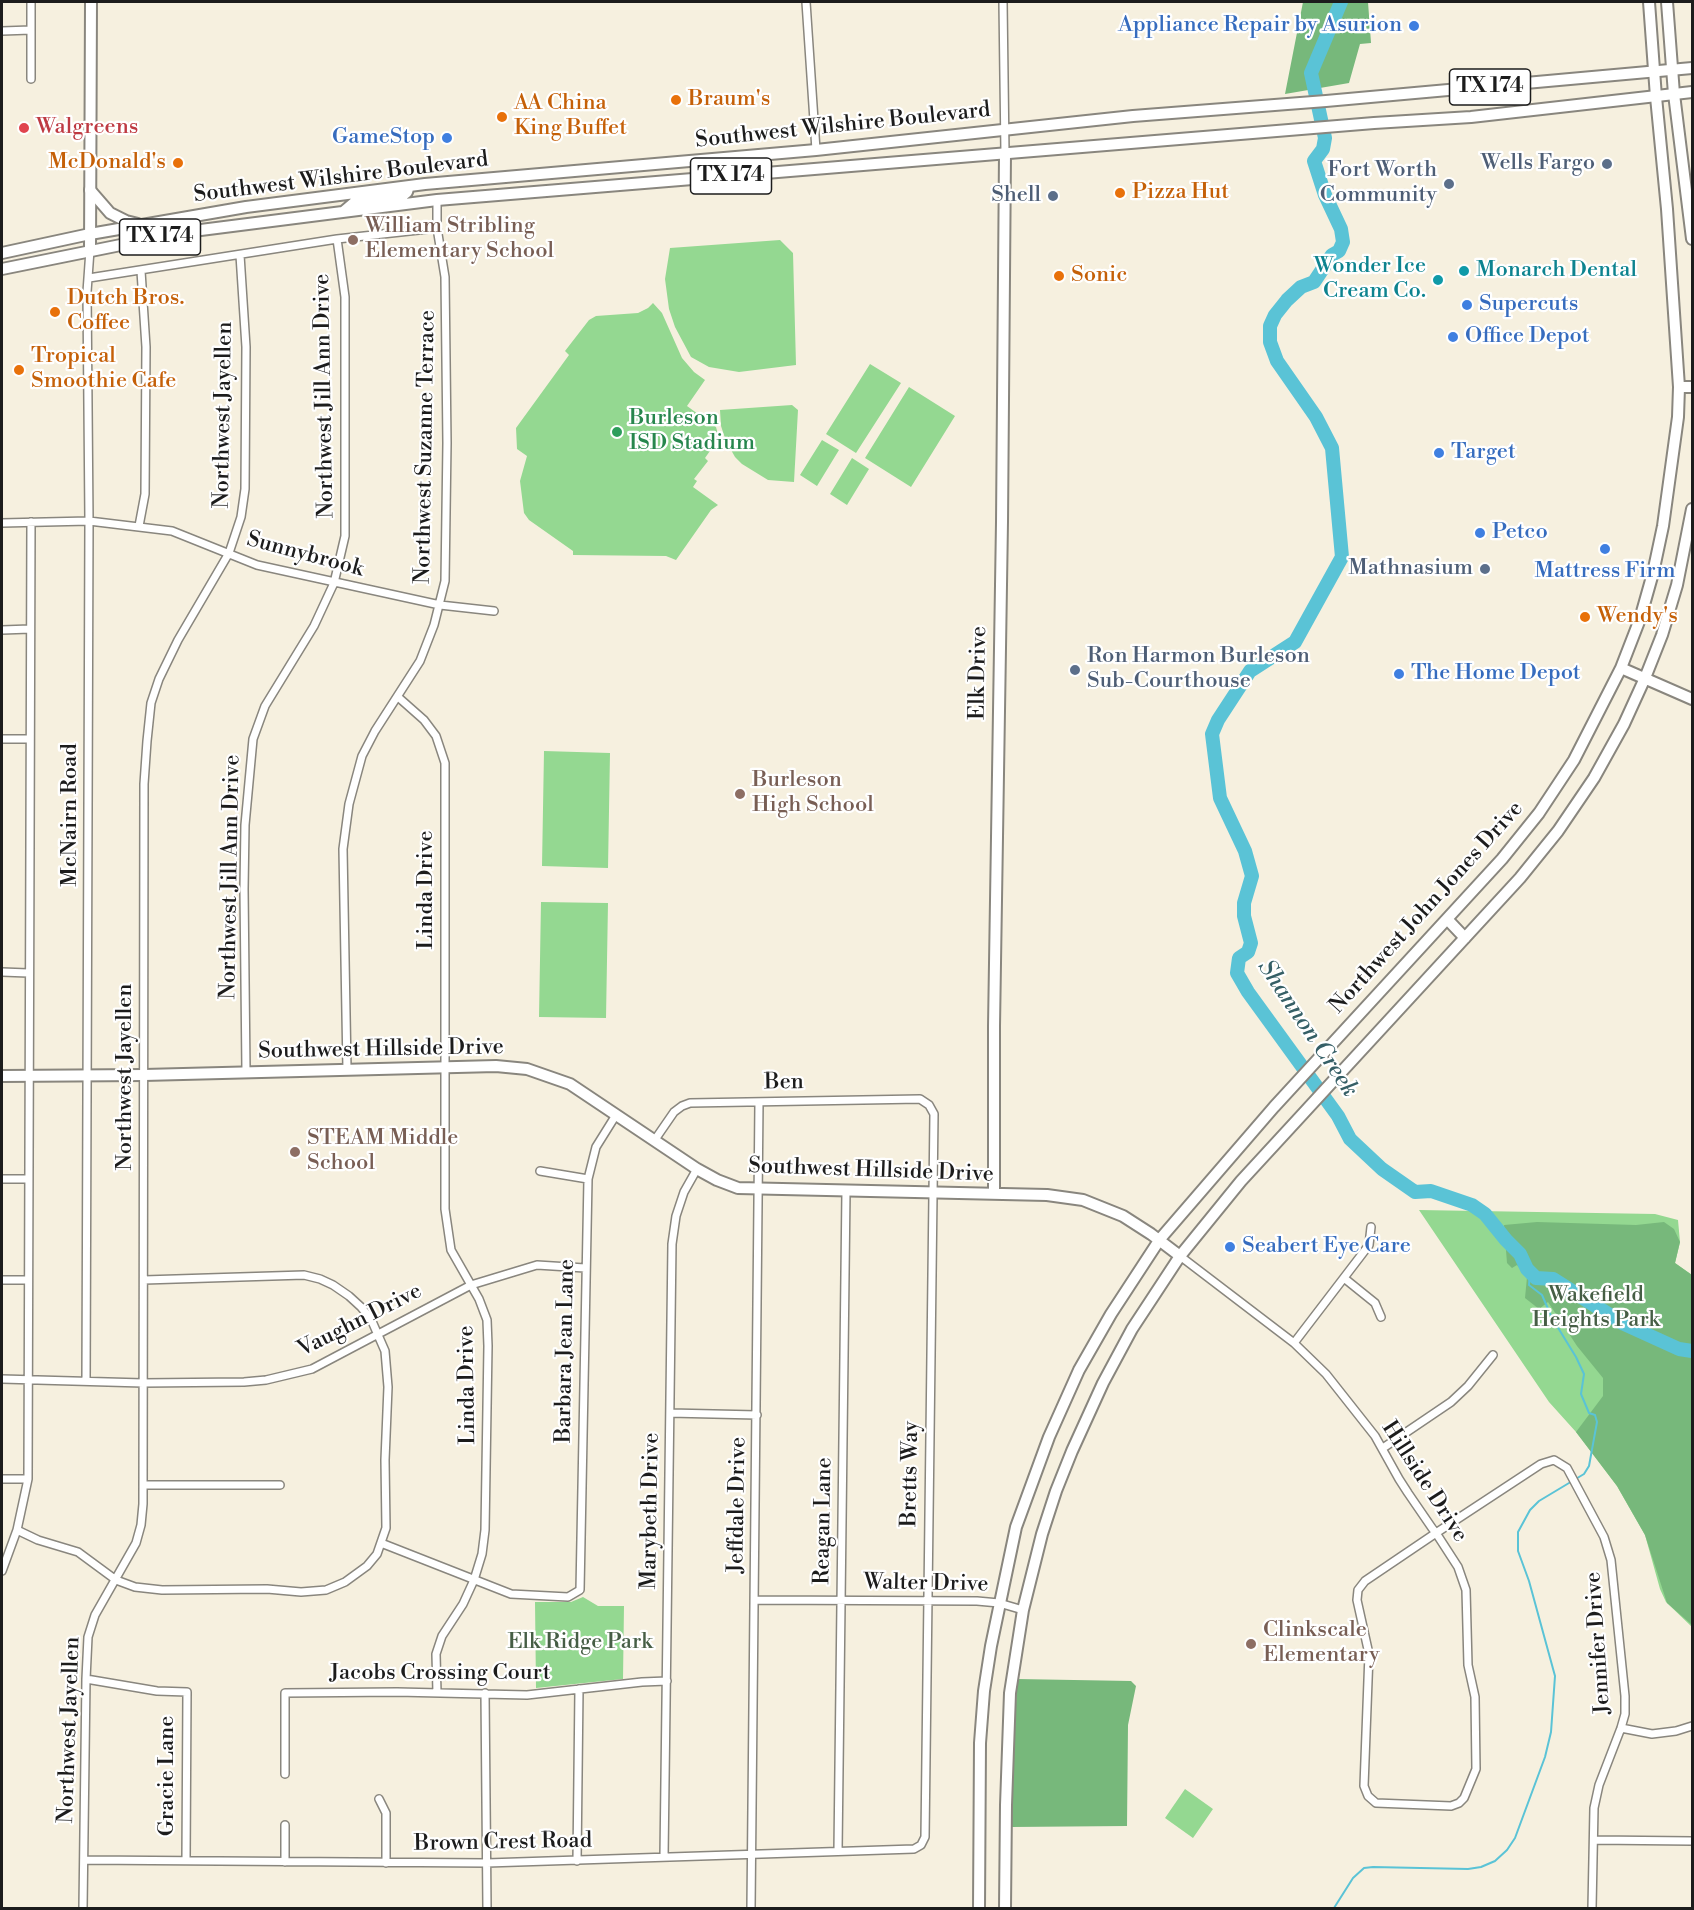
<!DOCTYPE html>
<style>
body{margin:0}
#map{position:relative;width:1694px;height:1910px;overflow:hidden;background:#f6f0df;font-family:"Libre Bodoni",serif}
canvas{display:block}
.frame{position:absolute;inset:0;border:3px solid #1c1c1c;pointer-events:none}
</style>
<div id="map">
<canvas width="1694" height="1910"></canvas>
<div class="frame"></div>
</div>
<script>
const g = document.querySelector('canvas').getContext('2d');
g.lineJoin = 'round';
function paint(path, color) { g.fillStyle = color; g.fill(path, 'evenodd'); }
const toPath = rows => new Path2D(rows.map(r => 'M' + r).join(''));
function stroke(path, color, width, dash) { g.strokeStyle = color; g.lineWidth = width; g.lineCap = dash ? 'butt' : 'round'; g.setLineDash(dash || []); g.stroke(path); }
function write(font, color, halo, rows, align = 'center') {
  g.font = font + ' "Libre Bodoni",serif'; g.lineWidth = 4.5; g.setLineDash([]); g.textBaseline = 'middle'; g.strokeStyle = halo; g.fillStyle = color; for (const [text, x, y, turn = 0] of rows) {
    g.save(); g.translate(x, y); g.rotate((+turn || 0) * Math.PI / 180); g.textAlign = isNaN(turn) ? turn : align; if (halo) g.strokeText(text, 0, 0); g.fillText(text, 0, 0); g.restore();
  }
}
const green = toPath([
 [780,240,793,253,796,365,739,372,709,367,691,357,675,327,669,309,665,279,670,248],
 [653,303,662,313,682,358,694,372,705,380,687,406,716,427,719,438,705,458,708,461,694,479,697,481,693,487,718,505,711,510,676,560,666,556,573,555,573,551,529,520,524,513,520,481,527,456,517,449,516,428,569,355,565,351,589,320,596,316,638,313,648,308],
 [870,364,901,383,856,453,826,434],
 [909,387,955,416,911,487,865,458],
 [792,405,798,410,794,482,768,480,742,464,735,457,726,441,721,426,720,410],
 [822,440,839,450,817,486,800,475],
 [852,458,869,469,847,505,830,494],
 [544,751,610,753,608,868,542,866],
 [541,902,608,903,606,1018,539,1017],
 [1419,1210,1655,1214,1678,1220,1680,1242,1675,1263,1692,1275,1692,1627,1666,1602,1660,1589,1645,1535,1617,1486,1576,1432,1549,1402],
 [583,1597,598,1606,624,1606,623,1679,536,1688,535,1602,571,1602],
 [1185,1789,1213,1809,1193,1838,1165,1818]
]);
const forest = toPath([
 [1303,2,1368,2,1371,43,1360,44,1349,83,1285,94],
 [1537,1222,1636,1225,1664,1222,1674,1229,1680,1242,1675,1263,1692,1275,1692,1625,1667,1603,1645,1535,1617,1486,1576,1432,1603,1396,1603,1378,1577,1346,1548,1302,1539,1309,1525,1298,1527,1277,1517,1265,1512,1268,1507,1263,1504,1225],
 [1017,1679,1131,1681,1136,1686,1128,1725,1127,1826,1011,1827]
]);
const stream = toPath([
 [1334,1908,1353,1878,1364,1868,1373,1867,1468,1869,1481,1867,1495,1861,1507,1850,1515,1838,1545,1757,1551,1732,1555,1676,1529,1581,1518,1551,1518,1532,1530,1510,1539,1501,1584,1474,1589,1466,1597,1422,1595,1415,1589,1413,1581,1394,1584,1374,1576,1357,1552,1318,1542,1295,1529,1285,1530,1272]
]);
const river = toPath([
 [1341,2,1311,73,1325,138,1323,149,1314,161,1325,195,1341,229,1343,242,1339,251,1332,255,1314,282,1301,287,1287,300,1275,315,1270,326,1270,342,1277,361,1316,417,1332,448,1342,557,1295,642,1250,671,1218,720,1212,734,1220,798,1245,851,1252,876,1244,903,1244,916,1251,943,1248,952,1239,958,1237,973,1248,992,1338,1116,1350,1139,1382,1169,1415,1192,1431,1191,1472,1205,1485,1214,1506,1240,1520,1254,1527,1269,1536,1278,1553,1279,1624,1324,1679,1349,1692,1351]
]);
const street = toPath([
 [806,2,816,150],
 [1003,2,1005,153],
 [2,31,31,30],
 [31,79,31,2],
 [89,278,337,239,437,228],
 [2,523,89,521,172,531,257,565,440,605,494,611],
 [139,526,145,494,146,347,141,271],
 [2,630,30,629],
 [398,697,424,720,436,736,445,763,445,1209,451,1250,479,1299,487,1320,488,1346,485,1530,482,1554,474,1580,463,1604,442,1636,436,1654,437,1693],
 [2,739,29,739],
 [2,972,28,973],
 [347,1069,343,849,349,804,362,756,375,731,420,661,434,625,445,581,447,443,445,277,437,228,437,200],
 [246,1071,244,889,245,825,253,739,265,706,314,626,334,583,345,536,345,297,337,239],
 [540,1171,588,1179],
 [2,1179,29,1179],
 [1180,1256,1294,1343,1326,1374,1375,1436,1399,1479,1408,1493,1432,1528,1436,1533,1458,1567,1466,1590,1468,1665,1475,1697,1476,1769,1464,1798,1459,1803,1451,1806,1376,1803,1368,1796,1364,1786,1369,1654,1357,1600,1358,1590,1365,1581,1436,1533,1541,1464,1554,1460,1567,1468,1604,1537,1611,1560,1625,1696,1625,1714,1621,1728,1599,1785,1594,1808,1592,1908],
 [1344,1278,1375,1303,1381,1317],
 [2,1280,28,1280],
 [1294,1343,1369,1245,1371,1227],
 [2,1379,143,1383,244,1382,266,1380,312,1369,471,1285,537,1265,585,1268],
 [86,1381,89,521,87,292,90,250],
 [670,1413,757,1415],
 [1383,1448,1451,1402,1468,1386,1493,1355],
 [2,1479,28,1479],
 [143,1485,280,1485],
 [17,1530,38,1540,78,1552,116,1580,135,1587,162,1590,267,1589,301,1592,326,1590,345,1582,367,1566,377,1554,386,1528,385,1460,388,1387,385,1351,371,1319,361,1307,349,1296,333,1285,320,1279,304,1275,144,1280],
 [381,1543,511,1594,568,1597,580,1590,588,1179,596,1147,616,1115],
 [2,1571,17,1530,28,1479,31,522],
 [754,1600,977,1601,999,1603,1023,1610],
 [86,1679,157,1691,187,1692,186,1860],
 [485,1693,487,1908],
 [1621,1728,1652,1734,1676,1731,1692,1726],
 [285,1774,285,1693,397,1692,527,1695,642,1682,667,1681],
 [379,1799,386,1813,386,1863],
 [1594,1840,1692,1841],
 [838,1851,846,1191],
 [664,1857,672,1244,676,1216,684,1192,697,1169],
 [85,1860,487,1863,914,1849,921,1845,925,1837,934,1114,929,1105,920,1099,690,1103,682,1106,674,1112,654,1141],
 [577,1861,579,1689],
 [285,1862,285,1825],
 [83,1908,86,1679,88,1637,95,1615,136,1543,141,1525,143,1504,144,784,147,741,151,703,159,679,178,640,229,553,241,517,245,489,246,347,240,255],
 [751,1908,759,1102]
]);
const secondary = toPath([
 [1667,2,1674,94,1692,239],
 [90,250,91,2],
 [1679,387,1692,387],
 [1621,668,1692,699],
 [1447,919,1465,938],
 [2,1076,144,1075,496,1066,527,1069,570,1084,697,1169,717,1180,738,1188,1047,1195,1083,1200,1123,1216,1151,1234,1180,1256],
 [994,1194,994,1026,1002,522,1005,153],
 [979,1908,980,1743,984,1691,991,1646,1016,1527,1049,1437,1079,1370,1111,1314,1160,1239,1274,1107,1502,859,1539,813,1574,760,1621,668,1640,619,1653,573,1663,526,1678,417,1679,387,1667,209,1656,97,1649,2],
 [1005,1908,1006,1805,1010,1693,1023,1610,1042,1534,1056,1491,1072,1451,1103,1383,1132,1329,1180,1256,1241,1181,1520,878,1558,831,1594,778,1624,724,1645,678,1662,635,1677,585,1692,509]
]);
const primary = toPath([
 [90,190,110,213,126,221,138,224],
 [343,212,356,201,402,196,407,192,409,186],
 [2,253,90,234,246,207,425,184,816,150,1133,116,1326,101,1692,68],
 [2,269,185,232,437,200,1374,123,1471,117,1692,92]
]);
const markers = [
 [1414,26,6,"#3f7fe0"],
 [676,100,6,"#e8710a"],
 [502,117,6,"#e8710a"],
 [24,128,6,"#e0444e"],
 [447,138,6,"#3f7fe0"],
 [178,163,6,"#e8710a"],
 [1607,164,6,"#5c6f8a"],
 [1449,184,6,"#5c6f8a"],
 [1120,193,6,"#e8710a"],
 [1053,196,6,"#5c6f8a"],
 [353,240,6,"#8d6e63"],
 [1464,271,6,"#0f9aa8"],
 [1059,276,6,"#e8710a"],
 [1438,280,6,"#0f9aa8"],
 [1467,305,6,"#3f7fe0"],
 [55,312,6,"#e8710a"],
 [1453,337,6,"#3f7fe0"],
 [19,370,6,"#e8710a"],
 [617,432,6,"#2e9e5b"],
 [1439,453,6,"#3f7fe0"],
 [1480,533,6,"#3f7fe0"],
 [1605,549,6,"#3f7fe0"],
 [1485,569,6,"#5c6f8a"],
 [1585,617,6,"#e8710a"],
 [1075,670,6,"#5c6f8a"],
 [1399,674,6,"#3f7fe0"],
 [740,794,6,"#8d6e63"],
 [295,1152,6,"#8d6e63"],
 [1230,1247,6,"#3f7fe0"],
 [1251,1644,6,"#8d6e63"]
];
const shields = [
 [1490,87,81],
 [731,176,81],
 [160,237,81]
];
const shieldNames = [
 ["TX 174",1490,87],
 ["TX 174",731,176],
 ["TX 174",160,237]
];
const shopNames = [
 ["Appliance Repair by Asurion",1402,26,"right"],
 ["GameStop",435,138,"right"],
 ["Supercuts",1479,305],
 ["Office Depot",1465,337],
 ["Target",1451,453],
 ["Petco",1492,533],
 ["Mattress Firm",1605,572,"center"],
 ["The Home Depot",1411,674],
 ["Seabert Eye Care",1242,1247]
];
const foodNames = [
 ["Braum's",688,100],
 ["AA China",514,104],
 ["King Buffet",514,129],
 ["McDonald's",166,163,"right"],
 ["Pizza Hut",1132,193],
 ["Sonic",1071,276],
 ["Dutch Bros.",67,299],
 ["Coffee",67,324],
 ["Tropical",31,357],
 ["Smoothie Cafe",31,382],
 ["Wendy's",1597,617]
];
const streetNames = [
 ["Southwest Wilshire Boulevard",843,126,-6],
 ["Southwest Wilshire Boulevard",341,178,-7],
 ["Northwest Jill Ann Drive",325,396,-91],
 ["Northwest Jayellen",224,415,-89],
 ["Northwest Suzanne Terrace",426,447,-89],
 ["Sunnybrook",305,555,15],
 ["Elk Drive",979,673,-89],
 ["McNairn Road",71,815,-90],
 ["Northwest Jill Ann Drive",231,877,-89],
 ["Linda Drive",427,890,-90],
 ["Northwest John Jones Drive",1427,908,-48],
 ["Southwest Hillside Drive",381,1050,-1],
 ["Northwest Jayellen",126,1077,-90],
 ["Ben",784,1083,-1],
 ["Southwest Hillside Drive",871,1171,2],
 ["Vaughn Drive",360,1321,-27],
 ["Barbara Jean Lane",566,1351,-89],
 ["Linda Drive",468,1385,-91],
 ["Bretts Way",911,1474,-89],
 ["Hillside Drive",1424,1482,57],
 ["Jeffdale Drive",738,1505,-89],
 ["Marybeth Drive",651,1511,-89],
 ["Reagan Lane",824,1521,-89],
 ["Walter Drive",926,1584,1],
 ["Jennifer Drive",1599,1643,-94],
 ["Jacobs Crossing Court",440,1674],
 ["Northwest Jayellen",70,1730,-88],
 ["Gracie Lane",168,1776,-90],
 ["Brown Crest Road",503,1843,-1]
];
const healthNames = [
 ["Walgreens",36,128]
];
const serviceNames = [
 ["Wells Fargo",1595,164],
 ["Fort Worth",1437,171],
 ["Community",1437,196],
 ["Shell",1041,196],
 ["Mathnasium",1473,569],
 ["Ron Harmon Burleson",1087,657,"left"],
 ["Sub-Courthouse",1087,682,"left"]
];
const educationNames = [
 ["William Stribling",365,227],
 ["Elementary School",365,252],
 ["Burleson",752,781],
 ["High School",752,806],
 ["STEAM Middle",307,1139],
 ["School",307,1164],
 ["Clinkscale",1263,1631],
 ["Elementary",1263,1656]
];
const cultureNames = [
 ["Wonder Ice",1426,267],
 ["Cream Co.",1426,292],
 ["Monarch Dental",1476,271,"left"]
];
const leisureNames = [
 ["Burleson",629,419],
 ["ISD Stadium",629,444]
];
const parkNames = [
 ["Wakefield",1596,1296],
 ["Heights Park",1596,1321],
 ["Elk Ridge Park",580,1643]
];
const waterNames = [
 ["Shannon Creek",1307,1029,56]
];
paint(green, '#94d891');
paint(forest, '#77b87b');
stroke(stream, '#5ac3d6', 2);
stroke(river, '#5ac3d6', 14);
stroke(street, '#89867e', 10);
stroke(secondary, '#89867e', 14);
stroke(primary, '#89867e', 14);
stroke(street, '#fff', 7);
stroke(secondary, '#fff', 10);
stroke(primary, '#fff', 10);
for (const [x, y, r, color] of markers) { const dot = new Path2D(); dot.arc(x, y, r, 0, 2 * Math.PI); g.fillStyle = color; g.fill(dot); stroke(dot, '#fff', 2); }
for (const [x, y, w] of shields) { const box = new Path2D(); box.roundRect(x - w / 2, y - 18, w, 36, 4.5); g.fillStyle = '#fff'; g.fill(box); stroke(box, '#1c1c1c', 1.5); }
write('bold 21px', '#1c1c1c', null, shieldNames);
write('22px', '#366cbe', '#fff', shopNames, 'left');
write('22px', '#c56008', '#fff', foodNames, 'left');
write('22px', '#1c1c1c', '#fff', streetNames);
write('22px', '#be3a42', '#fff', healthNames, 'left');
write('22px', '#4e5e75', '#fff', serviceNames, 'right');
write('22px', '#785e54', '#fff', educationNames, 'left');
write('22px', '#0d838f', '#fff', cultureNames, 'right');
write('22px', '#27864d', '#fff', leisureNames, 'left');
write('22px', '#465e45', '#fff', parkNames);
write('italic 24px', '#355f66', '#fff', waterNames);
</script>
